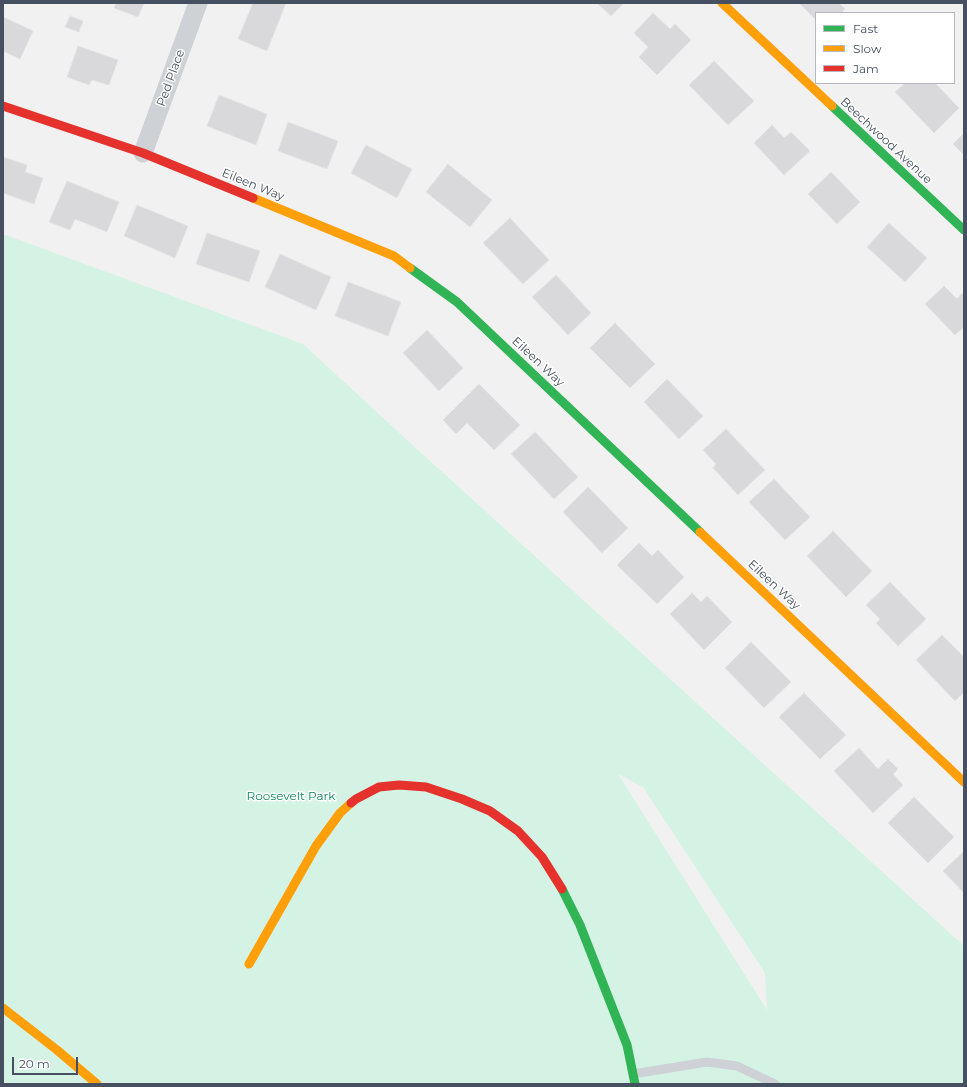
<!DOCTYPE html>
<style>
body{margin:0}
#map{position:relative;width:967px;height:1087px;overflow:hidden;background:#f2f1f1;font-family:Montserrat,sans-serif}
canvas{display:block}
.frame{position:absolute;inset:0;border:4px solid #465060;pointer-events:none}
.legend{position:absolute;left:815px;top:12px;width:140px;height:72px;box-sizing:border-box;background:#fff;border:1px solid #b5b9bf;margin:0;padding:5px 7px;list-style:none;font-size:12px;color:#465060}
.legend li{display:flex;align-items:center;gap:8px;height:20px}
.legend b{width:20px;border:1px solid #b5b9bf}
.scale{position:absolute;left:12px;top:1057px;width:66px;height:18px;box-sizing:border-box;border:2px solid #465060;border-top:0;padding-left:5px;font-size:12px;line-height:14px;white-space:nowrap;color:#465060;-webkit-text-stroke:3px #fff;paint-order:stroke}
</style>
<div id="map">
<canvas width="967" height="1087"></canvas>
<div class="frame"></div>
<ul class="legend">
<li><b style="height:5px;background:#30b455"></b>Fast</li>
<li><b style="height:5px;background:#ff9f0a"></b>Slow</li>
<li><b style="height:5px;background:#e5322d"></b>Jam</li>
</ul>
<div class="scale">20 m</div>
</div>
<script>
const g = document.querySelector('canvas').getContext('2d');
g.lineJoin = 'round';
function paint(path, color) { g.fillStyle = color; g.fill(path, 'evenodd'); }
const toPath = rows => new Path2D(rows.map(r => 'M' + r).join(''));
function stroke(path, color, width, dash) { g.strokeStyle = color; g.lineWidth = width; g.lineCap = dash ? 'butt' : 'round'; g.setLineDash(dash || []); g.stroke(path); }
function write(font, color, halo, rows, align = 'center') {
  g.font = font + ' Montserrat,sans-serif'; g.lineWidth = 3; g.setLineDash([]); g.textBaseline = 'middle'; g.strokeStyle = halo; g.fillStyle = color; for (const [text, x, y, turn = 0] of rows) {
    g.save(); g.translate(x, y); g.rotate((+turn || 0) * Math.PI / 180); g.textAlign = isNaN(turn) ? turn : align; if (halo) g.strokeText(text, 0, 0); g.fillText(text, 0, 0); g.restore();
  }
}
const green = toPath([
 [3,234,303,344,407,440,964,946,964,1084,3,1084],
 [618,774,643,787,765,973,767,1010]
]);
const building = toPath([
 [116,3,144,3,138,17,114,8,116,3],
 [253,3,286,3,267,51,238,39,253,3],
 [597,3,624,3,611,16,597,3],
 [799,3,839,3,845,9,841,13,816,13,816,20,799,3],
 [653,13,670,29,675,24,691,40,657,75,639,57,648,47,634,33,653,13],
 [70,16,83,21,79,32,65,27,70,16],
 [3,17,33,31,20,59,3,51,3,17],
 [78,46,118,60,109,85,92,80,89,85,67,77,78,46],
 [714,61,754,101,728,125,689,85,714,61],
 [905,83,935,83,959,108,934,133,895,92,905,83],
 [219,95,267,114,256,145,207,126,219,95],
 [288,122,338,141,327,169,278,151,288,122],
 [772,125,784,138,791,132,810,151,784,175,754,143,772,125],
 [964,133,964,155,953,144,964,133],
 [366,145,412,169,397,198,351,173,366,145],
 [3,157,27,165,25,172,43,178,34,204,3,193,3,157],
 [448,164,492,200,470,227,426,192,448,164],
 [831,172,860,202,837,224,808,194,831,172],
 [67,181,119,202,107,232,75,219,70,230,49,222,67,181],
 [137,205,188,226,175,258,124,236,137,205],
 [510,218,549,260,523,284,483,243,510,218],
 [889,223,927,258,905,282,867,247,889,223],
 [207,233,260,251,249,282,196,264,207,233],
 [280,254,331,277,316,310,265,287,280,254],
 [556,275,591,313,568,335,532,297,556,275],
 [348,282,401,302,388,336,335,316,348,282],
 [944,286,957,299,962,293,964,295,964,327,955,335,925,304,944,286],
 [615,323,655,364,630,388,590,348,615,323],
 [427,330,463,368,439,391,403,353,427,330],
 [667,379,703,416,679,439,644,402,667,379],
 [479,384,520,425,494,450,467,423,456,434,443,420,479,384],
 [726,429,765,470,738,495,713,468,716,464,703,450,726,429],
 [535,432,578,477,554,499,511,454,535,432],
 [774,479,810,517,785,540,749,502,774,479],
 [588,487,628,528,602,553,563,512,588,487],
 [833,531,872,571,846,597,807,556,833,531],
 [639,543,652,556,658,550,684,577,657,604,617,565,639,543],
 [890,582,926,619,898,646,876,623,880,619,866,605,890,582],
 [692,593,701,602,707,596,732,622,704,650,670,614,692,593],
 [942,635,964,657,964,692,955,701,916,660,942,635],
 [751,642,791,682,764,708,725,668,751,642],
 [804,693,846,735,820,759,779,717,804,693],
 [859,748,878,769,888,759,898,769,893,774,903,785,873,813,834,771,859,748],
 [914,797,954,837,928,863,888,823,914,797],
 [964,851,964,893,943,871,964,851]
]);
const lane = toPath([
 [633,1074,707,1062,737,1066,775,1084]
]);
const street = toPath([
 [143,153,198,3]
]);
const fast = toPath([
 [832,106,964,230],
 [410,268,457,302,700,532],
 [562,889,580,925,627,1045,635,1084]
]);
const slow = toPath([
 [722,3,832,106],
 [253,198,394,256,410,268],
 [700,532,964,782],
 [249,964,316,846,340,813,351,803],
 [3,1008,57,1050,97,1084]
]);
const jam = toPath([
 [3,106,143,153,253,198],
 [351,803,356,799,379,787,399,785,426,787,462,799,490,811,518,831,542,857,562,889]
]);
const streetNames = [
 ["Ped Place",171,78,-70],
 ["Beechwood Avenue",886,141,43],
 ["Eileen Way",253,185,22],
 ["Eileen Way",538,362,43],
 ["Eileen Way",774,585,43]
];
const parkNames = [
 ["Roosevelt Park",291,796]
];
paint(green, '#d4f3e4');
paint(building, '#d9d9db');
stroke(building, '#e3e3e4', 1);
stroke(lane, '#ced1d5', 9);
stroke(street, '#ced1d5', 19);
stroke(fast, '#30b455', 9);
stroke(slow, '#ff9f0a', 9);
stroke(jam, '#e5322d', 9);
write('12px', '#465060', '#fff', streetNames);
write('12px', '#0e845a', '#fff', parkNames);
</script>
